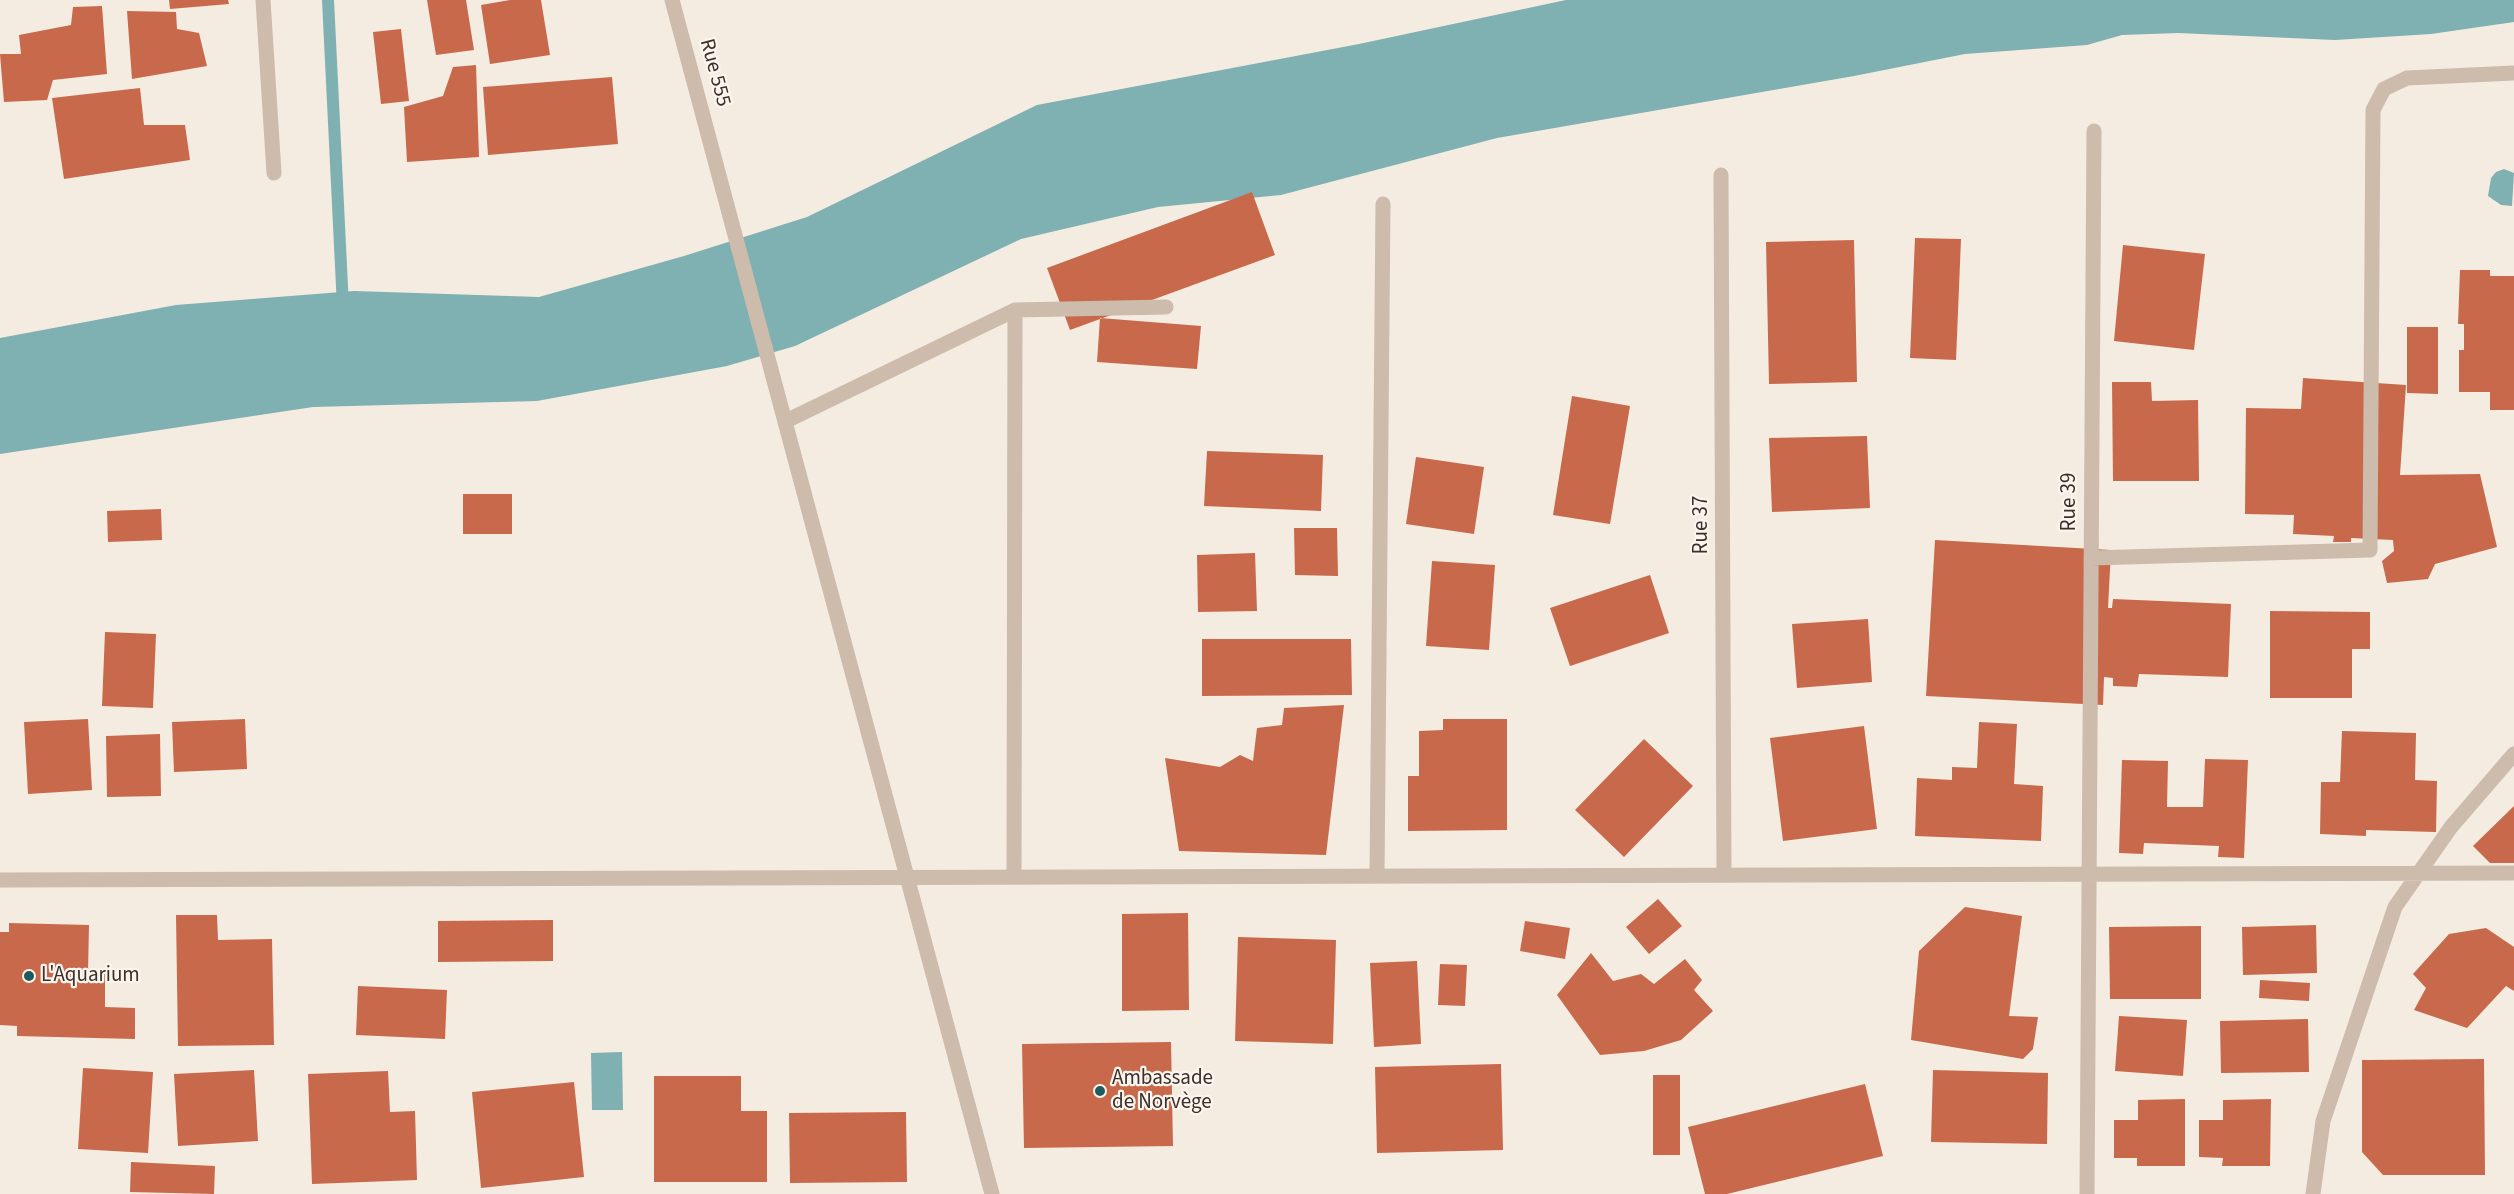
<!DOCTYPE html>
<meta charset="utf-8">
<style>
body{margin:0}
canvas{display:block;background:#f4ebe1}
</style>
<canvas width="2514" height="1194"></canvas>
<script>
const g = document.querySelector('canvas').getContext('2d');
g.lineJoin = 'round';
function paint(path, color) { g.fillStyle = color; g.fill(path, 'evenodd'); }
const toPath = rows => new Path2D(rows.map(r => 'M' + r).join(''));
function stroke(path, color, width, dash) { g.strokeStyle = color; g.lineWidth = width; g.lineCap = dash ? 'butt' : 'round'; g.setLineDash(dash || []); g.stroke(path); }
function write(font, color, halo, rows, align = 'center') {
  g.font = font + ' "Source Sans 3",sans-serif'; g.lineWidth = 4.5; g.setLineDash([]); g.textBaseline = 'middle'; g.strokeStyle = halo; g.fillStyle = color; for (const [text, x, y, turn = 0] of rows) {
    g.save(); g.translate(x, y); g.rotate((+turn || 0) * Math.PI / 180); g.textAlign = isNaN(turn) ? turn : align; if (halo) g.strokeText(text, 0, 0); g.fillText(text, 0, 0); g.restore();
  }
}
const water = toPath([
 [1566,0,2514,0,2514,22,2431,34,2335,40,2178,33,2122,35,2087,45,1965,54,1854,76,1497,138,1281,195,1158,207,1021,239,795,346,727,366,537,401,313,407,0,454,0,338,176,305,354,291,539,297,684,256,807,217,1037,105,1359,44],
 [2504,169,2514,173,2512,206,2501,205,2488,196,2491,178,2496,172],
 [622,1052,623,1110,592,1110,591,1053]
]);
const stream = toPath([
 [328,0,343,307]
]);
const building = toPath([
 [169,0,228,0,229,4,170,9],
 [427,0,466,0,474,50,436,55],
 [510,0,541,0,550,55,490,64,481,5],
 [102,6,107,74,53,80,47,100,4,102,0,54,21,54,19,35,71,25,73,7],
 [127,11,176,12,177,29,199,33,207,66,132,79],
 [401,29,409,101,381,104,373,32],
 [476,65,479,157,407,162,404,107,443,96,453,67],
 [612,77,618,144,488,155,483,87],
 [140,88,144,125,185,125,190,160,64,179,52,98],
 [1252,192,1275,255,1070,330,1047,268],
 [1915,238,1961,239,1956,360,1910,358],
 [1854,240,1857,382,1769,384,1766,242],
 [2123,245,2205,254,2194,350,2114,341],
 [2460,270,2490,270,2490,276,2514,276,2514,410,2490,410,2490,392,2459,392,2459,350,2464,350,2464,324,2458,324],
 [1100,318,1201,326,1197,369,1097,362],
 [2407,327,2438,327,2438,394,2407,393],
 [2303,378,2406,385,2400,475,2480,474,2497,547,2435,564,2428,579,2387,583,2382,561,2394,551,2393,540,2351,538,2351,542,2333,542,2334,536,2293,534,2294,515,2245,514,2246,408,2301,409],
 [2112,382,2151,382,2152,401,2198,400,2199,481,2113,481],
 [1572,396,1630,406,1610,524,1553,515],
 [1867,436,1870,508,1772,512,1769,438],
 [1207,451,1323,455,1321,511,1204,506],
 [1416,457,1484,467,1474,534,1406,524],
 [463,494,512,494,512,534,463,534],
 [161,509,162,540,108,542,107,511],
 [1294,528,1337,528,1338,576,1295,575],
 [1935,540,2111,550,2108,608,2112,608,2113,599,2231,604,2228,677,2139,674,2137,687,2113,686,2113,678,2104,677,2103,705,1926,696],
 [1255,553,1257,611,1198,612,1197,555],
 [1432,561,1495,565,1489,650,1426,646],
 [1650,575,1669,633,1570,666,1550,608],
 [2270,611,2370,612,2370,649,2352,649,2352,698,2270,698],
 [1868,619,1872,682,1797,688,1792,624],
 [105,632,156,634,153,708,102,706],
 [1202,639,1351,639,1352,695,1202,696],
 [1344,705,1326,855,1179,851,1165,758,1220,767,1240,755,1253,761,1257,728,1282,725,1284,708],
 [88,719,92,790,28,794,24,722],
 [245,719,247,769,174,772,172,722],
 [1443,719,1507,719,1507,830,1408,831,1408,776,1419,776,1419,731,1443,730],
 [1979,722,2017,724,2014,784,2043,786,2041,841,1915,836,1917,778,1952,780,1952,767,1977,768],
 [1864,726,1877,829,1783,841,1770,738],
 [2342,731,2416,733,2415,780,2437,781,2436,832,2366,830,2366,836,2320,834,2321,782,2340,782],
 [160,734,161,796,107,797,106,736],
 [1644,739,1693,786,1624,857,1575,810],
 [2205,759,2248,760,2244,858,2218,857,2219,846,2144,843,2143,854,2119,853,2122,760,2168,761,2167,807,2203,807],
 [2514,806,2514,863,2490,863,2473,846],
 [1658,899,1682,926,1649,954,1626,927],
 [1965,907,2022,916,2009,1016,2038,1017,2033,1049,2023,1059,1911,1040,1919,951],
 [1188,913,1189,1010,1122,1011,1122,914],
 [176,915,217,915,218,940,272,939,274,1045,178,1046],
 [553,920,553,961,438,962,438,921],
 [1525,921,1570,928,1565,959,1520,951],
 [9,923,89,925,88,972,105,972,105,1007,135,1008,135,1039,17,1036,17,1026,0,1025,0,932,9,932],
 [2316,925,2317,973,2243,975,2242,927],
 [2201,926,2201,999,2110,999,2109,927],
 [2486,928,2514,947,2514,991,2506,986,2467,1028,2414,1010,2426,988,2413,974,2449,934],
 [1238,937,1336,940,1333,1044,1235,1041],
 [1591,953,1613,981,1641,974,1654,984,1685,959,1702,980,1694,990,1713,1011,1681,1040,1644,1051,1600,1055,1557,995],
 [1417,961,1421,1044,1374,1047,1370,963],
 [1440,964,1467,965,1465,1006,1438,1005],
 [2260,980,2310,983,2309,1001,2259,998],
 [358,986,447,990,445,1039,356,1035],
 [2119,1016,2187,1020,2183,1076,2115,1071],
 [2308,1019,2309,1072,2221,1073,2220,1021],
 [1171,1042,1173,1146,1024,1148,1022,1044],
 [2484,1059,2485,1175,2383,1175,2362,1152,2362,1060],
 [1501,1064,1503,1150,1377,1153,1375,1067],
 [83,1068,153,1072,148,1153,78,1149],
 [254,1070,258,1141,178,1146,174,1074],
 [1933,1070,2048,1073,2047,1144,1931,1142],
 [388,1071,390,1112,415,1111,417,1180,312,1184,308,1074],
 [1653,1075,1680,1075,1680,1155,1653,1155],
 [654,1076,741,1076,741,1111,767,1111,767,1182,654,1182],
 [574,1082,584,1177,481,1188,472,1092],
 [1865,1084,1883,1156,1727,1194,1705,1194,1688,1127],
 [2185,1099,2185,1166,2137,1166,2137,1158,2114,1158,2114,1120,2138,1120,2138,1100],
 [2271,1099,2270,1166,2222,1166,2223,1158,2199,1157,2199,1120,2223,1120,2223,1100],
 [906,1112,907,1182,790,1183,789,1113],
 [131,1162,215,1166,214,1194,130,1192]
]);
const minor = toPath([
 [263,0,274,173],
 [1721,175,1724,875],
 [786,421,1015,310,1166,307],
 [2091,558,2370,550,2373,110,2384,89,2407,78,2514,73],
 [1377,876,1383,204],
 [1014,877,1015,310],
 [0,880,2514,873],
 [2087,1194,2094,131],
 [2313,1194,2323,1121,2395,907,2451,827,2514,754]
]);
const tertiary = toPath([
 [672,0,992,1194]
]);
const markers = [
 [29,976,6,"#1f5a5e"],
 [1100,1091,6,"#1f5a5e"]
];
const streetNames = [
 ["Rue 555",714,73,75],
 ["Rue 39",2070,502,-90],
 ["Rue 37",1702,525,-90]
];
const poiNames = [
 ["L'Aquarium",41,976],
 ["Ambassade",1112,1079],
 ["de Norvège",1112,1103]
];
paint(water, '#7fb0b2');
stroke(stream, '#7fb0b2', 12);
paint(building, '#c8694b');
stroke(minor, '#cdbbac', 15);
stroke(tertiary, '#cdbbac', 15);
for (const [x, y, r, color] of markers) { const dot = new Path2D(); dot.arc(x, y, r, 0, 2 * Math.PI); g.fillStyle = color; g.fill(dot); stroke(dot, '#fbf5ee', 2); }
write('21px', '#3b302b', '#fbf5ee', streetNames);
write('21px', '#3b302b', '#fbf5ee', poiNames, 'left');
</script>
